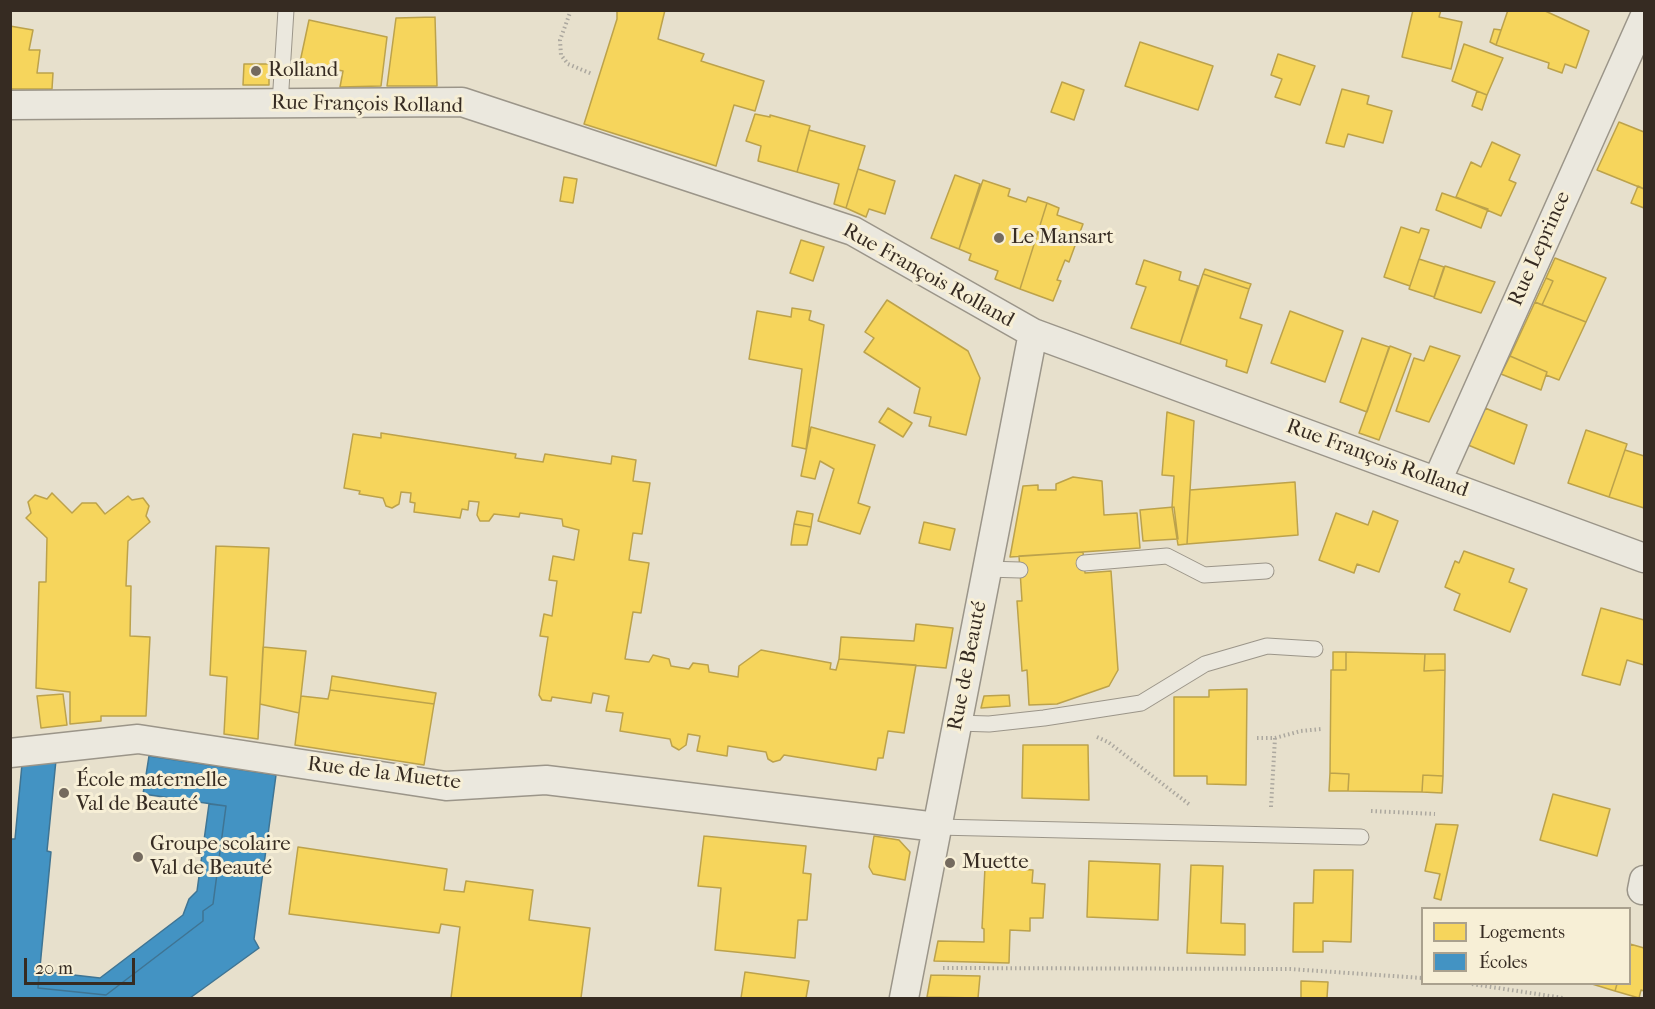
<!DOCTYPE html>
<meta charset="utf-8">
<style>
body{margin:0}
#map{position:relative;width:1655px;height:1009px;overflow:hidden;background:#e7e0cc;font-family:"IM FELL French Canon",serif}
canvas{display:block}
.frame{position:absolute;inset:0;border:12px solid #362b22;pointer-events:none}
.legend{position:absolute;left:1421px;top:907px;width:210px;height:78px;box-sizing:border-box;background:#f7efd6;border:2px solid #aaa18e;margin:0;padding:8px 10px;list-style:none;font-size:18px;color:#362b22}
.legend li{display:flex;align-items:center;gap:12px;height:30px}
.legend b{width:30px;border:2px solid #aaa18e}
.scale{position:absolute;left:24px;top:958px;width:111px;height:27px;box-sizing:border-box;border:3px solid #362b22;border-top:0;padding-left:8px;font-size:18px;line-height:21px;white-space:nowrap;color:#362b22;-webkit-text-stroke:4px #f7efd6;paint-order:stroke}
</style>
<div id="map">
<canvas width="1655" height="1009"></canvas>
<div class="frame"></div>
<ul class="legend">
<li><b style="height:16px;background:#f6d55c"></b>Logements</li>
<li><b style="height:16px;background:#4393c3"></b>Écoles</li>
</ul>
<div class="scale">20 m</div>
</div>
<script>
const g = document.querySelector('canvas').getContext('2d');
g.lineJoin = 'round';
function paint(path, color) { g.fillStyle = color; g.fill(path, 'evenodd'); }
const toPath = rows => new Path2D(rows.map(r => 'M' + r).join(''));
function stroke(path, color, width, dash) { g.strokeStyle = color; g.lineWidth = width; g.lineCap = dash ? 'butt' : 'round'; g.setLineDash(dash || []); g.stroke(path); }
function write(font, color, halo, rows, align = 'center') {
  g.font = font + ' "IM FELL French Canon",serif'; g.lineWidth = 6; g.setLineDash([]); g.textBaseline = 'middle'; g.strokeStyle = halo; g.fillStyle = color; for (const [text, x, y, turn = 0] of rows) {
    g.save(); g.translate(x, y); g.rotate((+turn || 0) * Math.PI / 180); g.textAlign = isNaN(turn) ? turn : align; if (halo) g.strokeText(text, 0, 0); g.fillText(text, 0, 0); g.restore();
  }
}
const homes = toPath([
 [617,10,665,10,658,39,704,54,701,61,764,81,755,111,734,105,716,166,584,124,617,19,617,10],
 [1413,10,1441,10,1439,17,1462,22,1451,69,1402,57,1413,10],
 [1508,10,1543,10,1589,31,1576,68,1565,64,1562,73,1548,68,1549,63,1496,45,1508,10],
 [435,17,437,86,387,86,396,18,435,17],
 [309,20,387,37,381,86,340,87,343,71,300,62,309,20],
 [10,26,33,30,29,50,40,50,37,73,53,73,52,89,10,89,10,26],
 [1494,29,1501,30,1496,45,1490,42,1494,29],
 [1140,42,1213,66,1198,110,1125,86,1140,42],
 [1464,44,1503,58,1487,95,1452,81,1464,44],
 [1278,54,1315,66,1300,105,1275,97,1282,79,1271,75,1278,54],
 [244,64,269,64,269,85,243,85,244,64],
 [1062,82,1084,90,1074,120,1051,112,1062,82],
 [1342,89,1369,96,1367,104,1392,111,1383,143,1348,134,1344,147,1326,143,1342,89],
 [1477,91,1487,95,1482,110,1472,106,1477,91],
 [755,114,770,117,770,115,810,126,797,172,758,161,761,146,746,141,755,114],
 [1619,122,1644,132,1644,189,1597,170,1619,122],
 [809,130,865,146,846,208,834,204,839,184,797,172,809,130],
 [1492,142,1520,155,1509,180,1516,183,1501,216,1456,197,1471,162,1481,167,1492,142],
 [858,169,895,181,885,214,869,209,866,217,846,208,858,169],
 [955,175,980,184,959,249,931,238,955,175],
 [564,177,577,179,573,203,560,201,564,177],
 [983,180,1010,189,1008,196,1026,202,1028,197,1047,203,1020,289,995,279,998,271,969,260,971,254,959,249,983,180],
 [1638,186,1644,189,1644,208,1631,203,1638,186],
 [1442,193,1488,209,1481,228,1436,210,1442,193],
 [1047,203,1059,208,1057,215,1083,224,1069,262,1065,260,1057,280,1061,281,1053,301,1020,289,1047,203],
 [1401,227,1419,233,1421,228,1429,230,1410,286,1384,277,1401,227],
 [801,240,824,247,813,281,790,273,801,240],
 [1555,258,1606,278,1586,322,1542,305,1553,281,1546,278,1555,258],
 [1419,259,1444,267,1434,297,1409,289,1419,259],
 [1144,260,1181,272,1179,280,1198,286,1180,344,1131,328,1146,287,1136,284,1144,260],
 [1445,266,1495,282,1481,313,1434,298,1445,266],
 [1205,269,1251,284,1249,289,1203,274,1205,269],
 [1203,274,1249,289,1240,318,1262,325,1247,373,1226,366,1227,360,1180,344,1203,274],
 [1546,278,1553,281,1542,305,1535,302,1546,278],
 [887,300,968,351,980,378,966,435,929,426,931,417,914,413,920,388,864,352,874,338,865,332,887,300],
 [1535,302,1586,322,1559,380,1546,375,1547,372,1510,356,1535,302],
 [792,308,811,311,809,320,824,325,806,449,792,446,802,369,749,359,757,311,791,317,792,308],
 [1290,311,1343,331,1325,382,1271,363,1290,311],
 [1362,338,1389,347,1367,412,1340,402,1362,338],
 [1390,346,1411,354,1379,440,1359,433,1390,346],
 [1430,346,1460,356,1429,422,1396,411,1414,358,1424,361,1430,346],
 [1510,356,1547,372,1541,390,1501,374,1510,356],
 [888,408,912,423,903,437,879,422,888,408],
 [1485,408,1527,425,1514,464,1468,445,1485,408],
 [1167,412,1194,421,1187,544,1178,545,1172,507,1174,476,1162,475,1167,412],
 [811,427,875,445,858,503,870,507,860,534,818,521,834,469,820,461,815,479,801,476,811,427],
 [1586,430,1627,444,1609,497,1568,483,1586,430],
 [381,433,516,454,515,458,543,462,545,454,611,464,612,456,636,460,633,481,650,483,642,534,633,533,629,560,649,563,641,613,633,612,625,659,649,662,653,655,669,659,671,666,689,669,693,663,708,665,709,672,738,677,739,666,761,650,831,663,830,669,836,670,839,659,916,665,904,733,888,731,883,758,878,758,876,770,784,755,780,760,773,762,768,759,766,752,728,746,727,756,697,751,700,736,688,734,686,745,679,750,672,746,670,739,620,731,623,713,606,711,609,696,593,693,591,703,552,697,551,701,542,700,539,695,548,637,540,636,544,614,552,616,557,581,549,580,553,556,574,560,579,530,563,526,562,519,520,513,519,517,494,514,489,521,480,521,477,515,479,502,469,501,468,510,462,509,460,518,414,512,415,503,410,502,411,493,401,492,399,504,392,508,386,506,383,498,359,494,360,491,344,488,353,434,381,438,381,433],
 [1625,450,1644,456,1644,508,1609,497,1625,450],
 [1073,477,1102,481,1104,515,1137,513,1140,548,1010,557,1023,486,1038,485,1038,490,1056,490,1056,484,1073,477],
 [1295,482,1298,535,1187,544,1190,490,1295,482],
 [52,493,72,513,82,503,96,503,105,514,128,496,132,500,143,498,149,506,146,516,150,522,128,541,126,586,131,586,130,636,150,637,146,716,101,716,101,721,70,724,70,692,36,688,39,582,46,582,47,538,26,518,31,513,28,502,35,495,47,499,52,493],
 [1174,507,1178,539,1143,541,1140,510,1174,507],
 [797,511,813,514,811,527,794,524,797,511],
 [1373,511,1398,521,1379,572,1357,564,1354,573,1319,560,1336,513,1368,525,1373,511],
 [924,522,955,529,950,550,919,543,924,522],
 [794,524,811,527,807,545,791,545,794,524],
 [216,546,269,548,258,739,224,734,227,677,210,675,216,546],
 [1464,551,1514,569,1509,582,1527,589,1510,632,1454,610,1460,594,1445,587,1455,561,1459,563,1464,551],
 [1083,552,1085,573,1111,571,1118,670,1109,686,1057,704,1029,705,1027,670,1022,671,1017,601,1022,601,1019,556,1083,552],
 [1601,608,1644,620,1644,665,1627,660,1620,685,1582,675,1601,608],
 [916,624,953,628,946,668,839,659,841,637,914,641,916,624],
 [263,647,306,651,299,713,260,704,263,647],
 [1333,652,1346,652,1346,670,1333,670,1333,652],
 [1346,652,1425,654,1424,671,1445,670,1443,776,1423,775,1422,792,1348,791,1349,774,1330,773,1331,670,1346,670,1346,652],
 [1425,654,1445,654,1445,670,1424,671,1425,654],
 [332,676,436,693,434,704,330,690,332,676],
 [1247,689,1246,785,1207,784,1207,776,1174,776,1174,697,1209,697,1209,690,1247,689],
 [330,690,434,704,424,765,295,745,301,696,328,699,330,690],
 [63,694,67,725,41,728,37,696,63,694],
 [1009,695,1010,706,981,708,984,696,1009,695],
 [1023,745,1088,745,1089,800,1022,798,1023,745],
 [1330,773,1349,774,1348,791,1329,791,1330,773],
 [1423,775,1443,776,1442,793,1422,792,1423,775],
 [1553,794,1610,809,1597,856,1540,840,1553,794],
 [1436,824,1458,825,1441,900,1434,898,1440,874,1425,871,1436,824],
 [704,836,806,846,803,873,811,874,807,920,798,920,795,958,715,950,721,888,698,886,704,836],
 [874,836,899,840,910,852,905,880,873,874,869,867,874,836],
 [298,847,447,869,444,890,464,892,466,881,533,890,529,920,590,928,581,998,451,998,460,927,441,924,439,933,289,914,298,847],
 [1089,861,1160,864,1158,920,1087,917,1089,861],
 [1191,865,1223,866,1221,923,1245,924,1245,955,1187,953,1191,865],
 [985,867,1033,870,1032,883,1045,884,1043,918,1030,918,1030,931,1010,930,1009,963,934,961,938,941,984,942,984,929,982,928,985,867],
 [1314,870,1353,870,1351,942,1323,941,1323,952,1293,952,1294,903,1313,903,1314,870],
 [1630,944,1644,948,1644,991,1641,990,1639,998,1615,991,1617,984,1630,984,1630,944],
 [745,972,809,981,806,998,741,998,745,972],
 [931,975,980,976,978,998,927,997,931,975],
 [1301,981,1328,982,1327,998,1301,998,1301,981],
 [1592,984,1617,984,1615,991,1592,984]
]);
const schools = toPath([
 [149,756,276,775,254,939,259,948,190,998,10,998,10,839,15,839,22,764,56,760,47,851,51,852,38,988,106,995,203,921,203,911,213,904,226,806,143,794,149,756],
 [209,804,226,806,213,904,203,911,203,921,106,995,38,988,39,971,100,978,183,915,189,899,197,891,209,804]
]);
const path = toPath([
 [571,10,560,40,561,55,568,64,592,74],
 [1097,737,1108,742,1190,805],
 [1257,738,1275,738,1301,731,1321,729],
 [1271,807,1275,738],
 [1371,811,1435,814],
 [943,968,1290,969,1422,978],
 [1472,984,1563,998]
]);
const lane = toPath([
 [280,104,286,10],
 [1084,563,1167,556,1204,575,1266,571],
 [986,569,1020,570],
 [957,723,989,724,1044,718,1141,703,1205,664,1267,646,1315,649],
 [937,827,1361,837]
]);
const street = toPath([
 [10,105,462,102,853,231,1033,333,1644,558],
 [1437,481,1644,18],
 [10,753,138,739,446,786,546,780,937,827],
 [1642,890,1644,880],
 [904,998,1033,333]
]);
const markers = [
 [256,71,6,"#746a5e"],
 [999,238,6,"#746a5e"],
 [64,793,6,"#746a5e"],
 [138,857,6,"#746a5e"],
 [950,863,6,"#746a5e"]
];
const poiNames = [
 ["Rolland",268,71],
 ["Le Mansart",1011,238],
 ["École maternelle",76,781],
 ["Val de Beauté",76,805],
 ["Groupe scolaire",150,845],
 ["Val de Beauté",150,869],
 ["Muette",962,863]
];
const streetNames = [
 ["Rue François Rolland",367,105,1],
 ["Rue Leprince",1540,249,-66],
 ["Rue François Rolland",928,276,29],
 ["Rue François Rolland",1377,459,20],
 ["Rue de Beauté",968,666,-79],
 ["Rue de la Muette",384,774,7]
];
paint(homes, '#f6d55c');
stroke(homes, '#bca24b', 1.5);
paint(schools, '#4393c3');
stroke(schools, '#3f7493', 1.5);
stroke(lane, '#9b9589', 17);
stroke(street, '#9b9589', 31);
stroke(path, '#aca89f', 4, [1.5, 3]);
stroke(lane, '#ebe8de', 15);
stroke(street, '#ebe8de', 28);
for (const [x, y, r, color] of markers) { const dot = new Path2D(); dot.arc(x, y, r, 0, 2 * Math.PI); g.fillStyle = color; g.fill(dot); stroke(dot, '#f7efd6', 2); }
write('21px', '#362b22', '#f7efd6', poiNames, 'left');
write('21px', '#362b22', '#f7efd6', streetNames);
</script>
